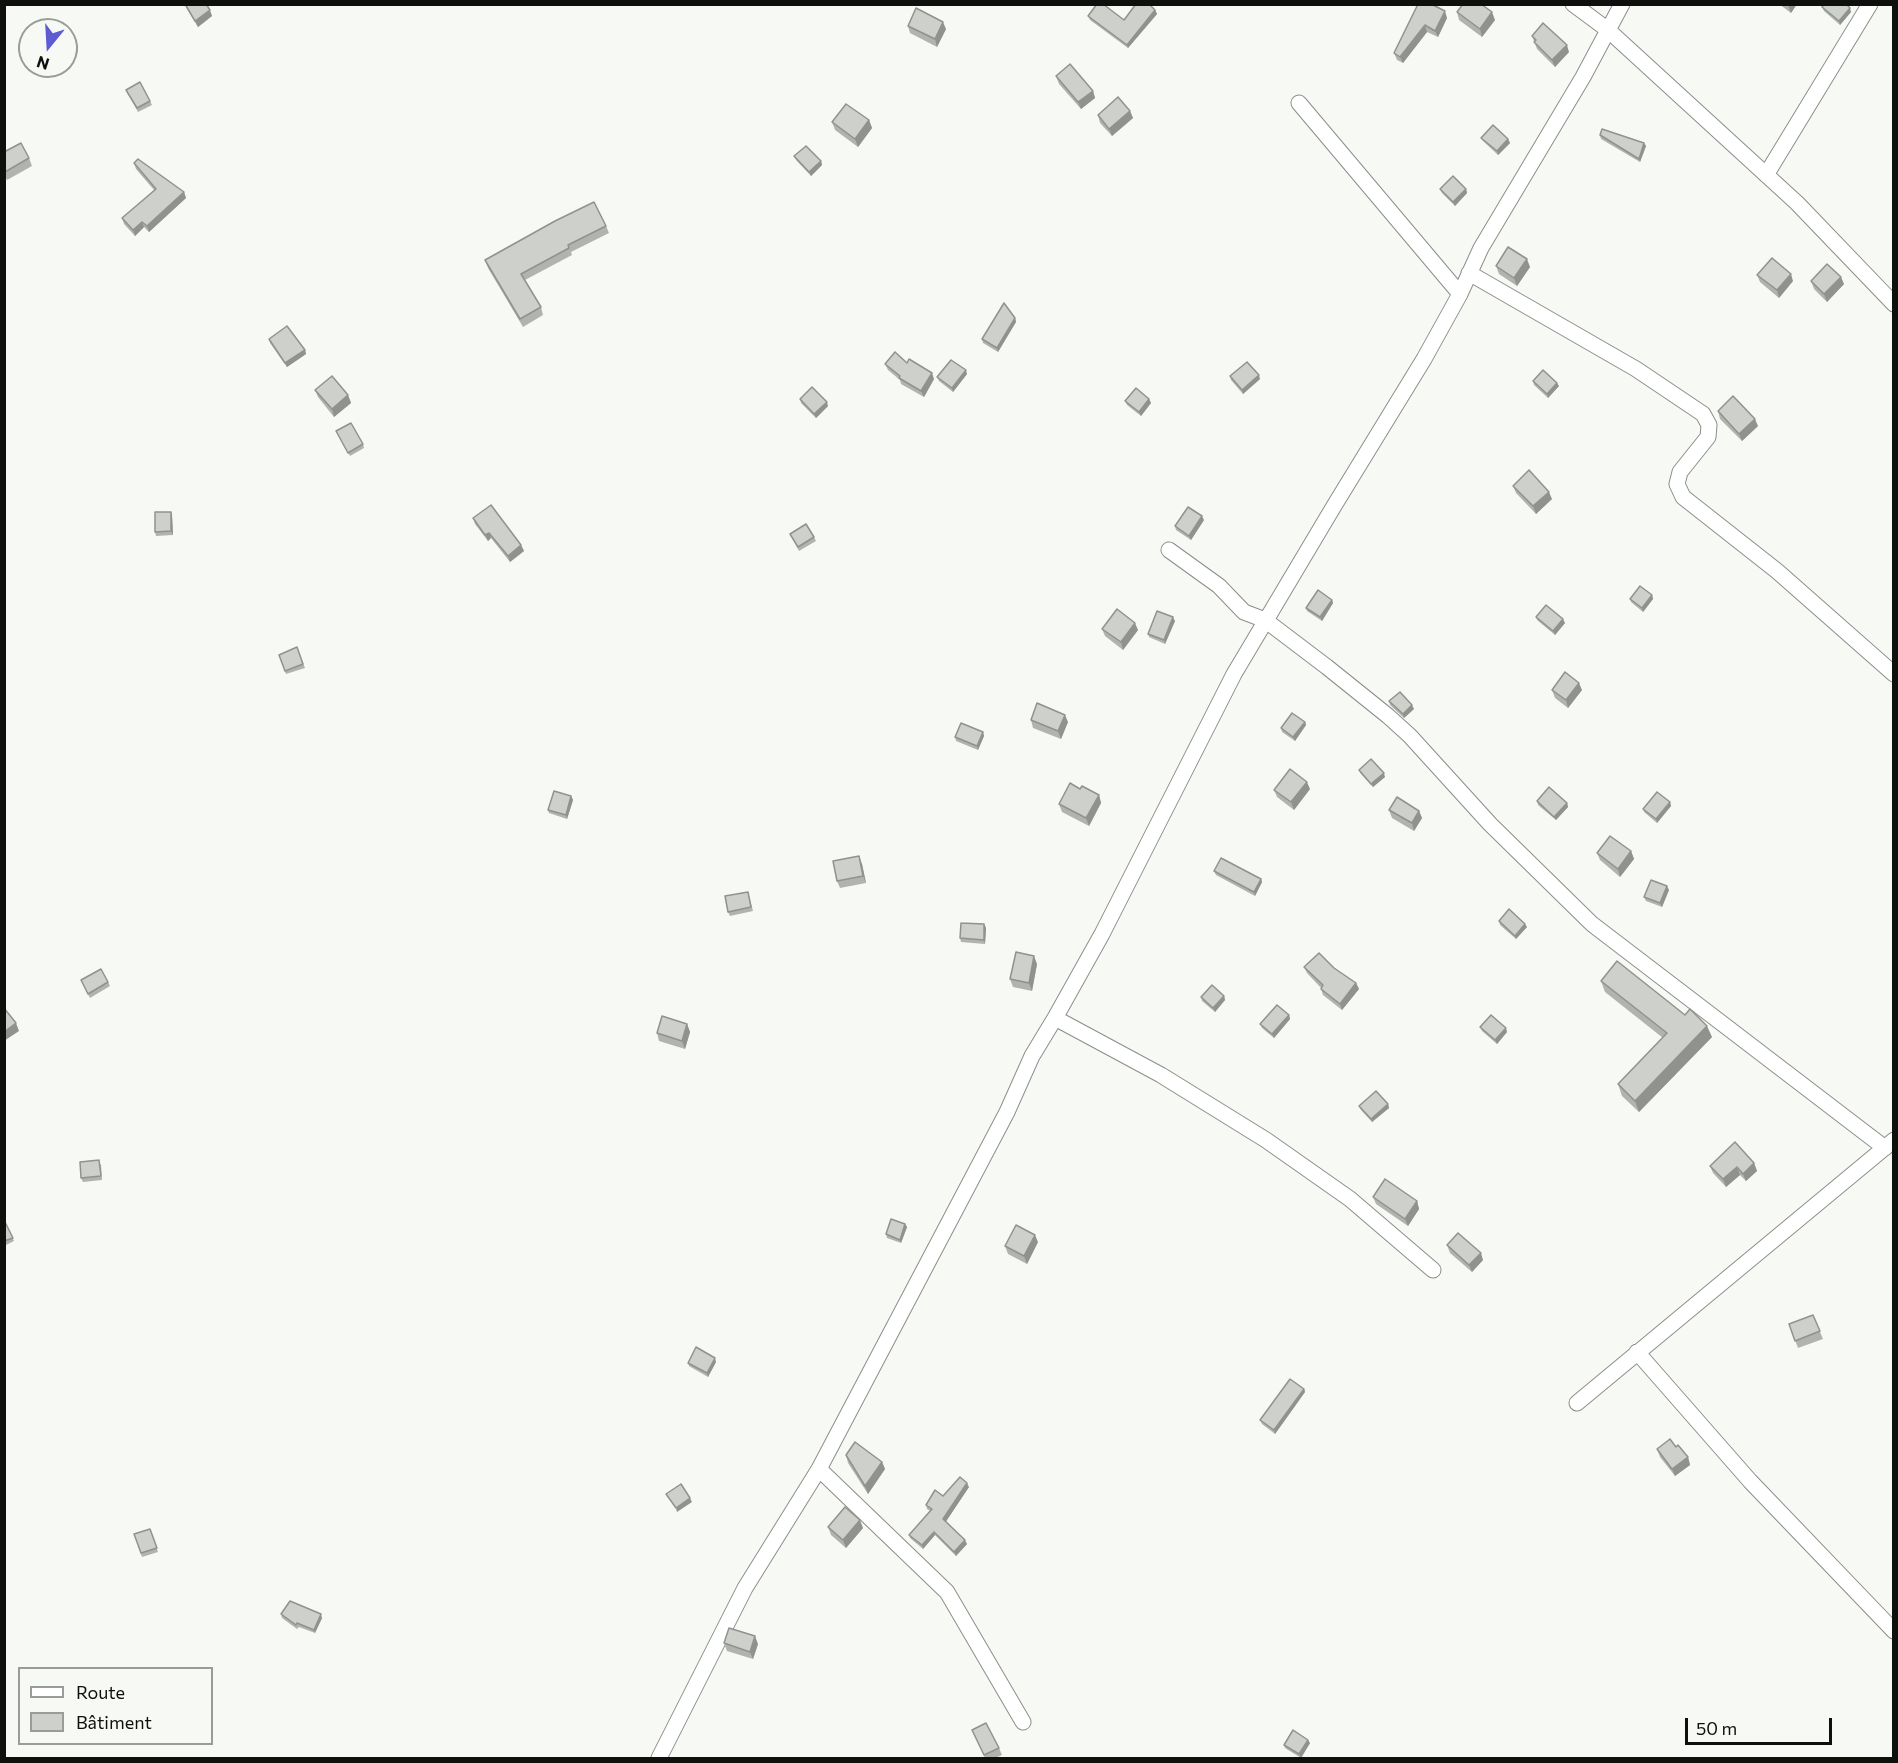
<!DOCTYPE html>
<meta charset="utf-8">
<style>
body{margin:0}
#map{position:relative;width:1898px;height:1763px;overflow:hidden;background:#f7faf4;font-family:Commissioner,sans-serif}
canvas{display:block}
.frame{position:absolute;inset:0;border:6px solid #0f100e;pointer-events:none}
.legend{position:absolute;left:18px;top:1667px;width:195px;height:78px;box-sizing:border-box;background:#f7faf4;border:2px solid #9a9c98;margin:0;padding:8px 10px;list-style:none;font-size:18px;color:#0f100e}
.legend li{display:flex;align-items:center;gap:12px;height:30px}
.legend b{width:30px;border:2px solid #9a9c98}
.north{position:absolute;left:18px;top:18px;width:60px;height:60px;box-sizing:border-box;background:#f7faf4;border:2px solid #9a9c98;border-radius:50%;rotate:198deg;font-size:16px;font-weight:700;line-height:24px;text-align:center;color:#0f100e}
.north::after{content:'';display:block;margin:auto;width:21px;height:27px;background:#5d5cd4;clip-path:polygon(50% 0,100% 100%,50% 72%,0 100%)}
.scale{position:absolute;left:1685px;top:1718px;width:147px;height:27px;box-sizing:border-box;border:3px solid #0f100e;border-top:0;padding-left:8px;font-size:18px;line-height:21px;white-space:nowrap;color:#0f100e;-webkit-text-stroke:4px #f7faf4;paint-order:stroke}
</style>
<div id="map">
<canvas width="1898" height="1763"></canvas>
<div class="frame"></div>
<ul class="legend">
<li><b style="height:8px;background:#fff"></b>Route</li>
<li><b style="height:16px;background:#cdd0cb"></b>Bâtiment</li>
</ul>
<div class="north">N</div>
<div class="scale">50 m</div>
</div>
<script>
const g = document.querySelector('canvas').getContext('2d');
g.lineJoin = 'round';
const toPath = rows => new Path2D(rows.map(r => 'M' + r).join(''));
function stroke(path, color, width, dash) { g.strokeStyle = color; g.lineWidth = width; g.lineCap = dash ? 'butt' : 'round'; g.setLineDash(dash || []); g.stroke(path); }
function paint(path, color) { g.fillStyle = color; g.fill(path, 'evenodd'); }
const minor = toPath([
 [1573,4,1608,30,1797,203,1894,304],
 [1299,103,1460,294],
 [1766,175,1870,4],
 [1469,273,1636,369,1703,414,1709,425,1708,437,1680,472,1677,484,1683,497,1777,571,1894,674],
 [1169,550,1219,586,1244,612,1265,620,1327,667,1388,716,1410,736,1490,824,1592,924,1885,1148],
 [1055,1018,1161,1075,1266,1140,1350,1199,1433,1270],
 [1637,1352,1750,1481,1894,1631],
 [1577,1403,1894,1140],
 [819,1469,947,1592,1023,1722],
 [659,1758,745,1588,819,1469,1007,1112,1032,1056,1055,1018,1102,934,1234,674,1334,506,1424,359,1460,294,1481,248,1583,77,1622,4]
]);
const wall = toPath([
 [184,4,206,4,212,16,198,27],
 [1418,4,1447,18,1438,37,1427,32,1403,63,1397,60,1394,53],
 [1779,4,1797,4,1791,13],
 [1822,7,1851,12,1840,25,1824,11],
 [1155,10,1157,14,1128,48,1090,20,1088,16,1124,20],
 [1457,12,1495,20,1482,37,1459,20],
 [908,26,946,29,937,47,910,33],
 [1532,36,1569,52,1555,67,1537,49],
 [1056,76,1093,91,1095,98,1081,109,1059,84],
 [126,90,150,101,152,105,138,112],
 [1130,111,1133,118,1112,136,1100,123,1098,115],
 [869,120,872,128,858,147,835,130,832,122],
 [1600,135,1644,143,1646,146,1640,162,1601,139],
 [1481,138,1508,139,1510,143,1498,155,1483,141],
 [4,152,29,158,32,166,7,180,4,174],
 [794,156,821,161,822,165,811,176,796,160],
 [134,163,184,192,186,198,149,232,144,227,135,236,124,224,122,218,154,190,136,169],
 [1440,189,1466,189,1467,193,1455,206,1442,193],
 [606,226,609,233,571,252,572,255,525,280,541,307,543,315,523,327,488,268,485,260],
 [1496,266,1530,267,1517,286,1499,274],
 [1757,275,1793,281,1779,298,1760,282],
 [1811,281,1844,284,1827,302,1814,289],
 [1015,318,1016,322,998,352,983,343,982,339],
 [269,339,305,350,306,354,287,367,270,343],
 [885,364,934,379,924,397,901,384,900,380,888,370],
 [967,374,953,392,939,381,937,377],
 [1230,376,1260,379,1243,394,1231,380],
 [1533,381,1559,386,1548,398,1534,385],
 [315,390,348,395,351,403,334,417,318,397],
 [800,399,828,406,816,418,801,403],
 [1149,399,1151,403,1141,416,1127,405,1125,401],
 [1718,411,1758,426,1742,441,1720,419],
 [336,431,363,444,364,448,350,456],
 [1513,486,1552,499,1536,514,1516,493],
 [171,512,172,515,173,535,156,536,155,532],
 [473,518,521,545,524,551,510,562,491,538,488,541,475,524],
 [1204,520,1191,540,1176,530,1175,526],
 [790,534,814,537,816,541,799,551],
 [1652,595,1653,599,1643,612,1631,602,1630,599],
 [1332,600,1333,603,1322,621,1307,611,1306,608],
 [1536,617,1565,623,1555,635,1537,620],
 [1175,621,1165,644,1149,637,1148,634],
 [1102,629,1138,630,1123,650,1105,636],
 [297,647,305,668,286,674,279,655],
 [1552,690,1582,690,1568,708,1555,698],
 [1389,701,1414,709,1404,718,1390,705],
 [1031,720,1068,722,1061,739,1033,728],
 [1305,722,1306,725,1295,741,1282,732,1281,728],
 [983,732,984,736,978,750,956,741,955,737],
 [1359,770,1385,777,1373,787,1361,774],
 [1080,789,1099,795,1101,803,1089,826,1062,812,1059,804],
 [1310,789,1294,810,1277,797,1274,790],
 [571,796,573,800,567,819,549,813,548,810],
 [1537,801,1567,803,1568,807,1556,820,1538,805],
 [1670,802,1671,806,1657,823,1644,812,1643,809],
 [1389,810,1419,811,1422,818,1414,831,1392,818],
 [1631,851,1634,859,1620,877,1600,860,1597,853],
 [862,864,866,883,840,888,837,881],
 [1214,871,1261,879,1262,882,1255,896,1216,875],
 [1669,890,1662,907,1646,901,1644,897],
 [748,892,753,911,730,916,728,912],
 [1499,921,1527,927,1516,939,1500,925],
 [984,924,986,928,985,944,961,942,960,938],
 [1037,964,1032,991,1013,987,1010,979],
 [1304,967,1334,968,1356,983,1359,989,1342,1010,1323,995,1321,989,1321,988,1307,973],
 [81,980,108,982,110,986,90,998],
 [1601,981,1685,1015,1712,1037,1639,1112,1622,1096,1618,1084,1663,1038,1605,992],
 [1224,996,1225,1000,1215,1012,1202,1001,1201,997],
 [1289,1015,1290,1019,1274,1038,1262,1028,1260,1024],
 [687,1024,690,1032,685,1049,659,1041,657,1033],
 [1480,1027,1507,1032,1497,1044,1482,1031],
 [1388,1104,1389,1108,1372,1122,1361,1110,1359,1106],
 [1754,1163,1757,1171,1746,1181,1740,1175,1726,1187,1713,1173,1710,1166],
 [101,1164,102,1180,83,1182,81,1178],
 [1373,1197,1417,1201,1419,1209,1408,1226,1376,1204],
 [4,1220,14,1241,4,1246],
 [905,1224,907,1227,901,1243,887,1238,886,1234],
 [1038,1242,1027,1264,1008,1254,1005,1246],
 [1447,1245,1483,1260,1472,1272,1450,1253],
 [1813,1315,1823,1339,1798,1348,1789,1324],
 [716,1362,708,1377,689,1366,688,1363],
 [1304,1389,1305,1392,1275,1434,1262,1424,1260,1420],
 [1676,1447,1688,1457,1690,1465,1675,1476,1660,1457,1657,1449],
 [846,1455,882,1462,885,1469,868,1494,848,1463],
 [969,1487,946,1521,967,1544,956,1556,935,1535,923,1549,910,1538,909,1535,930,1511,927,1509,926,1505,943,1496],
 [828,1527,863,1528,846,1548,831,1535],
 [150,1529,158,1552,142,1557,134,1534],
 [281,1614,322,1618,315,1633,299,1627,297,1629,282,1618],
 [724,1643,758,1644,753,1659,727,1651],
 [972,1730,999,1748,1002,1755,995,1758,985,1758],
 [1310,1743,1301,1758,1285,1748,1284,1745]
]);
const shadedWall = toPath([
 [1789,4,1797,4,1791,13,1788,5],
 [1850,8,1851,12,1840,25,1839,21],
 [210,10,212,16,198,27,195,21],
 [1155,10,1157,14,1128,48,1127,45],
 [1445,11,1447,18,1438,37,1435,31],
 [1492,12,1495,20,1482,37,1480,29],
 [943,22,946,29,937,47,935,39],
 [1425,25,1427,32,1403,63,1400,57],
 [1567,45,1569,52,1555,67,1552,60],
 [1093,91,1095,98,1081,109,1078,102],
 [1130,111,1133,118,1112,136,1109,129],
 [869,120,872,128,858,147,855,139],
 [1508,139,1510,143,1498,155,1497,151],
 [1644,143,1646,146,1640,162,1639,159],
 [821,161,822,165,811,176,809,172],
 [1466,189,1467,193,1455,206,1453,202],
 [184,192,186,198,149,232,147,226],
 [142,222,144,227,135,236,133,230],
 [1527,259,1530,267,1517,286,1514,278],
 [1791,274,1793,281,1779,298,1777,290],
 [1841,277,1844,284,1827,302,1824,294],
 [1015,318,1016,322,998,352,997,348],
 [305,350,306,354,287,367,285,363],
 [966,370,967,374,953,392,952,388],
 [932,373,934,379,924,397,921,391],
 [1259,375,1260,379,1243,394,1242,390],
 [1557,383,1559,386,1548,398,1547,394],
 [348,395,351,403,334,417,332,409],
 [1149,399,1151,403,1141,416,1139,412],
 [827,402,828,406,816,418,814,414],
 [1755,419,1758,426,1742,441,1739,434],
 [1549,492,1552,499,1536,514,1533,506],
 [171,512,172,515,173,535,171,531],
 [1202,516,1204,520,1191,540,1189,536],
 [489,533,491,538,488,541,485,535],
 [521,545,524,551,510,562,508,556],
 [1652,595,1653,599,1643,612,1642,608],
 [1332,600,1333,603,1322,621,1320,617],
 [1173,617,1175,621,1165,644,1164,640],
 [1563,619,1565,623,1555,635,1553,631],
 [1135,623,1138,630,1123,650,1121,642],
 [1579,683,1582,690,1568,708,1566,700],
 [1412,705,1414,709,1404,718,1403,714],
 [1065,715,1068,722,1061,739,1058,731],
 [1305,722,1306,725,1295,741,1293,737],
 [983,732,984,736,978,750,977,746],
 [1384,773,1385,777,1373,787,1371,784],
 [1307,782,1310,789,1294,810,1291,802],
 [1099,795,1101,803,1089,826,1086,818],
 [571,796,573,800,567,819,566,815],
 [1670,802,1671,806,1657,823,1656,819],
 [1567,803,1568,807,1556,820,1554,817],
 [1419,811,1422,818,1414,831,1412,823],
 [1631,851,1634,859,1620,877,1618,869],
 [859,856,862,864,866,883,863,876],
 [1261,879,1262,882,1255,896,1254,892],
 [1667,886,1669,890,1662,907,1660,903],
 [984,924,986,928,985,944,984,940],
 [1525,924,1527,927,1516,939,1515,936],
 [1034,956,1037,964,1032,991,1029,983],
 [1356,983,1359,989,1342,1010,1340,1004],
 [1224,996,1225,1000,1215,1012,1213,1008],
 [1289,1015,1290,1019,1274,1038,1272,1034],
 [16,1023,19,1031,4,1041,4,1032],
 [687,1024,690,1032,685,1049,682,1041],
 [1707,1026,1712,1037,1639,1112,1635,1101],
 [1506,1028,1507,1032,1497,1044,1495,1040],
 [1388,1104,1389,1108,1372,1122,1371,1119],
 [1754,1163,1757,1171,1746,1181,1743,1174],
 [1737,1167,1740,1175,1726,1187,1723,1179],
 [1417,1201,1419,1209,1408,1226,1405,1219],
 [905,1224,907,1227,901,1243,900,1240],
 [1035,1235,1038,1242,1027,1264,1024,1256],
 [1481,1253,1483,1260,1472,1272,1469,1265],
 [715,1358,716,1362,708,1377,707,1373],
 [1304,1389,1305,1392,1275,1434,1274,1430],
 [1688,1457,1690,1465,1675,1476,1672,1469],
 [882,1462,885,1469,868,1494,865,1486],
 [967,1483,969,1487,945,1523,943,1519],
 [690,1498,692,1502,677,1512,676,1508],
 [860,1520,863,1528,846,1548,843,1540],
 [934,1532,935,1535,923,1549,922,1545],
 [965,1540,967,1544,956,1556,954,1552],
 [321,1614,322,1618,315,1633,314,1630],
 [755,1636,758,1644,753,1659,750,1652],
 [1308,1740,1310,1743,1301,1758,1299,1754]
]);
const building = toPath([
 [185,4,206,4,210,10,195,21,185,4],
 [1097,4,1103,4,1124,20,1136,4,1149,4,1155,10,1127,45,1088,16,1097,4],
 [1418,4,1431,4,1445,11,1435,31,1425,25,1400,57,1394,53,1418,4],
 [1463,4,1481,4,1492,12,1480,29,1457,12,1463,4],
 [1824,4,1846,4,1850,8,1839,21,1822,7,1824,4],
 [916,8,943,22,935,39,908,26,916,8],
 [1543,23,1567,45,1552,60,1534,42,1536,40,1532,36,1543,23],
 [1070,64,1093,91,1078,102,1056,76,1070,64],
 [140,82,150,101,137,108,126,90,140,82],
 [1118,97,1130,111,1109,129,1098,115,1118,97],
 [846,104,869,120,855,139,832,122,846,104],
 [1493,125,1508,139,1497,151,1481,138,1493,125],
 [1602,129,1644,143,1639,159,1600,135,1602,129],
 [21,143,29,158,5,172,4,152,21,143],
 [806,146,821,161,809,172,794,156,806,146],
 [138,159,184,192,147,226,142,222,133,230,122,218,156,189,134,163,138,159],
 [1453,176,1466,189,1453,202,1440,189,1453,176],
 [594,202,606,226,568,245,569,248,521,274,541,307,520,319,485,260,555,221,594,202],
 [1508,247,1527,259,1514,278,1496,266,1508,247],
 [1772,258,1791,274,1777,290,1757,275,1772,258],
 [1827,264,1841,277,1824,294,1811,281,1827,264],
 [1004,303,1015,318,997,348,982,339,1004,303],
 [287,326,305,350,285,363,269,339,287,326],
 [895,352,907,363,909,359,932,373,921,391,899,378,900,376,885,364,895,352],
 [951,360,966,370,952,388,937,377,951,360],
 [1247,362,1259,375,1242,390,1230,376,1247,362],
 [1543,370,1557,383,1547,394,1533,381,1543,370],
 [332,376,348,395,332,409,315,390,332,376],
 [812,387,827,402,814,414,800,399,812,387],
 [1136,388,1149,399,1139,412,1125,401,1136,388],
 [1733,396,1755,419,1739,434,1718,411,1733,396],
 [351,423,363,444,348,453,336,431,351,423],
 [1529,470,1549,492,1533,506,1513,486,1529,470],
 [491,505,521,545,508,556,489,533,485,535,473,518,491,505],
 [1188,507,1202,516,1189,536,1175,526,1188,507],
 [155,512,171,512,171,531,155,532,155,512],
 [806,524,814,537,798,547,790,534,806,524],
 [1640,586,1652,595,1642,608,1630,599,1640,586],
 [1318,590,1332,600,1320,617,1306,608,1318,590],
 [1546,605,1563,619,1553,631,1536,617,1546,605],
 [1117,609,1135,623,1121,642,1102,629,1117,609],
 [1157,611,1173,617,1164,640,1148,634,1157,611],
 [297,647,303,664,285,671,279,655,297,647],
 [1565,672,1579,683,1566,700,1552,690,1565,672],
 [1400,692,1412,705,1403,714,1389,701,1400,692],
 [1037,703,1065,715,1058,731,1031,720,1037,703],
 [1292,713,1305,722,1293,737,1281,728,1292,713],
 [961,723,983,732,977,746,955,737,961,723],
 [1371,759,1384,773,1371,784,1359,770,1371,759],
 [1290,769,1307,782,1291,802,1274,790,1290,769],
 [1070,783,1080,789,1082,786,1099,795,1086,818,1059,804,1070,783],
 [1549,787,1567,803,1554,817,1537,801,1549,787],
 [554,791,571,796,566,815,548,810,554,791],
 [1657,792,1670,802,1656,819,1643,809,1657,792],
 [1397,797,1419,811,1412,823,1389,810,1397,797],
 [1610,836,1631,851,1618,869,1597,853,1610,836],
 [859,856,863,876,837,881,833,861,859,856],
 [1221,858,1261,879,1254,892,1214,871,1221,858],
 [1651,880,1667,886,1660,903,1644,897,1651,880],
 [748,892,751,907,728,912,725,896,748,892],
 [1509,909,1525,924,1515,936,1499,921,1509,909],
 [961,923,984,924,984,940,960,938,961,923],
 [1016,952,1034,956,1029,983,1010,979,1016,952],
 [1319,953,1334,968,1356,983,1340,1004,1321,989,1323,985,1304,967,1319,953],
 [1617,961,1685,1015,1690,1009,1707,1026,1635,1101,1618,1084,1667,1033,1601,981,1617,961],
 [101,969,108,982,88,994,81,980,101,969],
 [1212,985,1224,996,1213,1008,1201,997,1212,985],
 [1277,1005,1289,1015,1272,1034,1260,1024,1277,1005],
 [4,1008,16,1023,4,1032,4,1008],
 [1491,1015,1506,1028,1495,1040,1480,1027,1491,1015],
 [662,1016,687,1024,682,1041,657,1033,662,1016],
 [1376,1091,1388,1104,1371,1119,1359,1106,1376,1091],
 [1735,1142,1754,1163,1743,1174,1737,1167,1723,1179,1710,1166,1735,1142],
 [99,1160,101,1176,81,1178,80,1162,99,1160],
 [1385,1179,1417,1201,1405,1219,1373,1197,1385,1179],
 [891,1219,905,1224,900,1240,886,1234,891,1219],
 [4,1220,13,1238,4,1241,4,1220],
 [1016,1225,1035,1235,1024,1256,1005,1246,1016,1225],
 [1458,1233,1481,1253,1469,1265,1447,1245,1458,1233],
 [1813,1315,1820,1331,1795,1341,1789,1324,1813,1315],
 [696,1347,715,1358,707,1373,688,1363,696,1347],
 [1290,1379,1304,1389,1274,1430,1260,1420,1290,1379],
 [1670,1439,1676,1447,1678,1445,1688,1457,1672,1469,1657,1449,1670,1439],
 [855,1442,882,1462,865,1486,846,1455,855,1442],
 [960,1477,967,1483,943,1519,965,1540,954,1552,934,1532,922,1545,909,1535,932,1509,926,1505,935,1490,943,1496,960,1477],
 [681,1484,690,1498,676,1508,666,1494,681,1484],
 [845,1507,860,1520,843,1540,828,1527,845,1507],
 [150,1529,157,1548,141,1553,134,1534,150,1529],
 [290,1601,321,1614,314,1630,297,1623,296,1625,281,1614,290,1601],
 [729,1628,755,1636,750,1652,724,1643,729,1628],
 [986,1723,999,1748,984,1755,972,1730,986,1723],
 [1293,1730,1308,1740,1299,1754,1284,1745,1293,1730]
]);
stroke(minor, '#8b8e89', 17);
stroke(minor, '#fff', 15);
paint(wall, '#b0b3af');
paint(shadedWall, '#90928e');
paint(building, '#cdd0cb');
stroke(building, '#90928e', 1.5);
</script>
